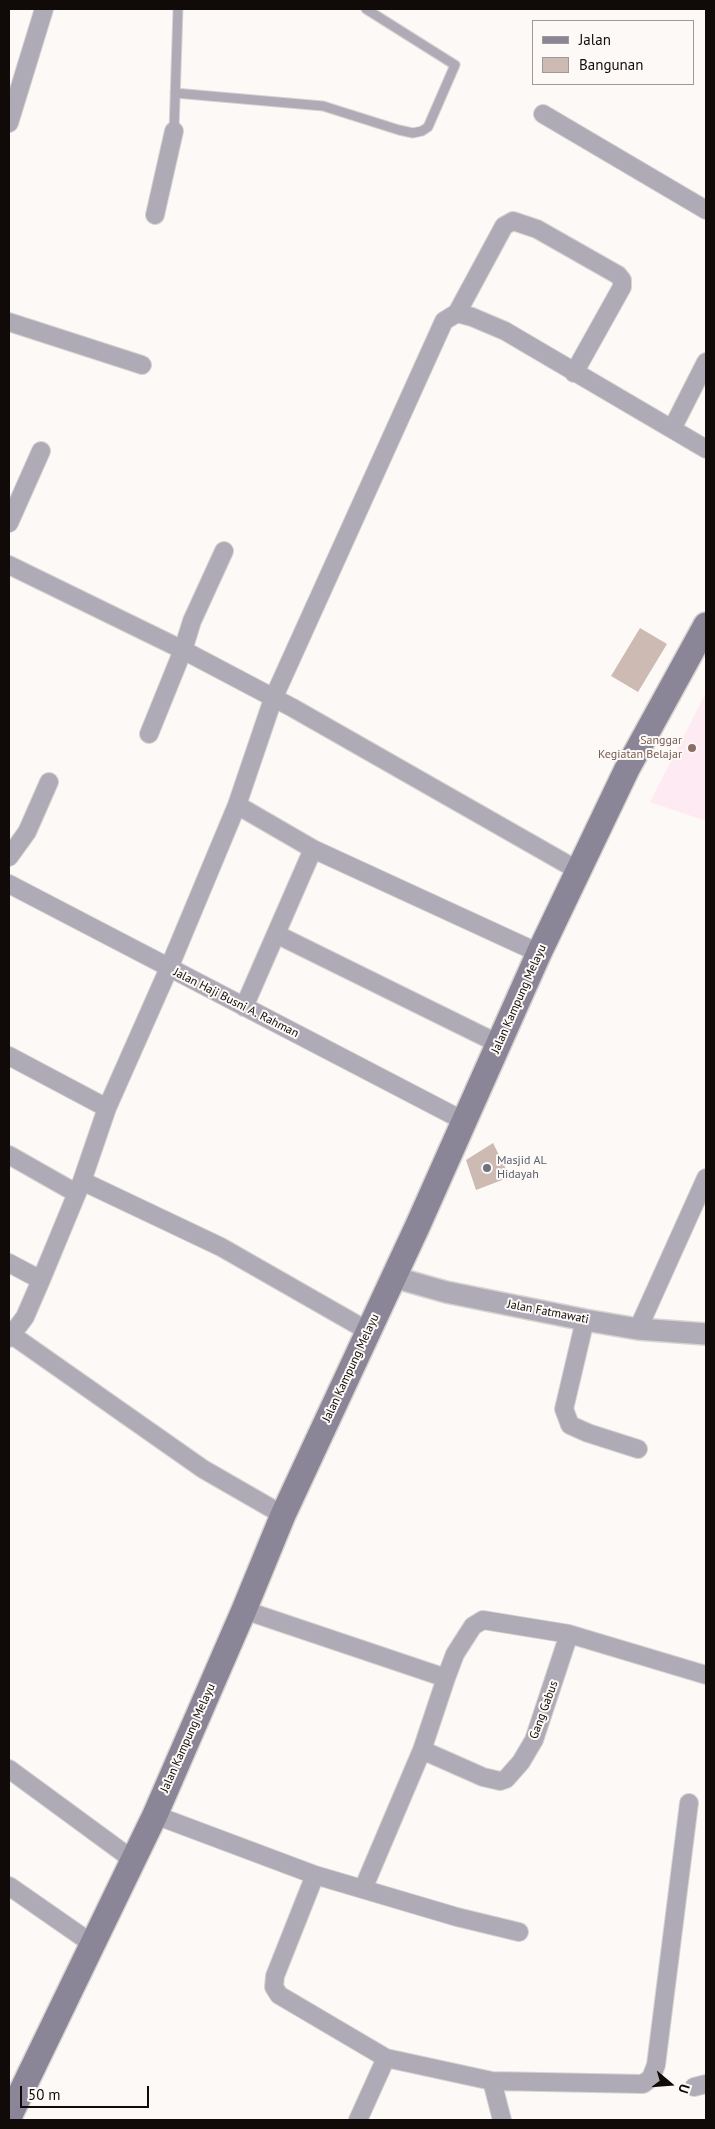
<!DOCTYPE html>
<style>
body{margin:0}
#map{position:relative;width:715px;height:2129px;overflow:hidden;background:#fdf9f7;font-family:"PT Sans",sans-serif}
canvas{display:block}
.frame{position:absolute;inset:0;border:10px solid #100b08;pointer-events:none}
.legend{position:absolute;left:532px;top:20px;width:162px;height:65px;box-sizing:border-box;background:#fdf9f7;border:1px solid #9e9a97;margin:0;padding:6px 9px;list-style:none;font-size:15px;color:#100b08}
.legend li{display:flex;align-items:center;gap:10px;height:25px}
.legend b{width:25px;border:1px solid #9e9a97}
.north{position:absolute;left:645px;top:2059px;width:50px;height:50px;-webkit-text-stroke:4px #fdf9f7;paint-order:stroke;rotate:108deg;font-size:14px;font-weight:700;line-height:20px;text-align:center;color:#100b08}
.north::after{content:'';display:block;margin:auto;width:18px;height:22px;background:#100b08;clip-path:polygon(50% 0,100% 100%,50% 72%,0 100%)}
.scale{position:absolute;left:20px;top:2086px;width:129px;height:22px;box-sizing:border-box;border:2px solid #100b08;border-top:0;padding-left:6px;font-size:15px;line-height:18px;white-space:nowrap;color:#100b08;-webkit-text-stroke:4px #fdf9f7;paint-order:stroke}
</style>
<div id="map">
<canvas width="715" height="2129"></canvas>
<div class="frame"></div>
<ul class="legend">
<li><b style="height:6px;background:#8a8597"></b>Jalan</li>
<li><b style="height:14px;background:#cdbbb3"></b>Bangunan</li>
</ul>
<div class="north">U</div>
<div class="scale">50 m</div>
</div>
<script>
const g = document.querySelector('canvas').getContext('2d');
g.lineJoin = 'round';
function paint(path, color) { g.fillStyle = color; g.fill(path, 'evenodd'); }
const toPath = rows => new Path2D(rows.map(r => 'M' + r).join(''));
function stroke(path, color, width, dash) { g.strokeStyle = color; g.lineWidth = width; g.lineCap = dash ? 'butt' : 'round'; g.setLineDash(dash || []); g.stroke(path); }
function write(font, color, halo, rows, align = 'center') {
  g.font = font + ' "PT Sans",sans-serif'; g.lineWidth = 4; g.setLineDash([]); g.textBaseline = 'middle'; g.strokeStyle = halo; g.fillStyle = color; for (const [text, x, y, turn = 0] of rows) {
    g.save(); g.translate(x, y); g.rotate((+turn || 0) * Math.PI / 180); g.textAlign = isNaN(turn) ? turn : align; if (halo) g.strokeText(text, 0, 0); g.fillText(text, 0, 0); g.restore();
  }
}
const education = toPath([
 [706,693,706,821,650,802]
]);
const building = toPath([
 [640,628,667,644,638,692,611,676],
 [493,1143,510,1177,476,1190,466,1160]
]);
const service = toPath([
 [175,93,323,106,399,130,413,133,422,131,428,127,455,65,366,9],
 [174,131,178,9]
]);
const minor = toPath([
 [543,114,706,210],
 [9,123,44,9],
 [155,215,174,131],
 [457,313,472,317,505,331,706,449],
 [9,322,142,365],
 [672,429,706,362],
 [9,523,41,451],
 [9,565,183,650,293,708,579,871],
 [149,734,183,650,192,621,224,551],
 [313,849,237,805,273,699,444,321,457,313,504,226,513,221,537,229,618,275,622,280,622,287,574,373],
 [9,857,27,832,49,782],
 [9,884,464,1121],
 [276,934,499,1044],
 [244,1007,313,849,539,953],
 [9,1056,107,1108],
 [9,1155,76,1193],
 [82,1181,221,1247,368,1331],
 [9,1263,41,1280],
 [585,1320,564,1409,570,1425,588,1433,638,1449],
 [638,1329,706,1178],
 [12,1335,203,1469,283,1515],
 [9,1338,25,1317,41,1280,82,1181,107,1108,169,968,237,805],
 [244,1610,446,1678,455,1654,473,1626,483,1620,569,1634,706,1675],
 [422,1750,483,1777,500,1781,506,1779,521,1762,534,1740,569,1634],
 [9,1769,133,1860],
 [155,1815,315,1875,457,1917,519,1932],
 [315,1875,275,1976,274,1987,279,1995,386,2058,492,2081,643,2084,651,2078,656,2065,689,1803],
 [9,1886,91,1943],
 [363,1889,422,1750,446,1678],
 [492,2081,502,2120],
 [694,2087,706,2084],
 [358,2120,386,2058]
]);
const tertiary = toPath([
 [393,1277,446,1292,585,1320,638,1329,706,1334]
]);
const secondary = toPath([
 [9,2117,155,1815,244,1610,283,1515,418,1225,539,953,627,769,706,625]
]);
const markers = [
 [692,748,5,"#8d6e63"],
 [487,1168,5,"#6b7280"]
];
const educationNames = [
 ["Sanggar",682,741],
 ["Kegiatan Belajar",682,755]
];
const streetNames = [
 ["Jalan Kampung Melayu",519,999,-66],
 ["Jalan Haji Busni A. Rahman",236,1003,27],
 ["Jalan Fatmawati",548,1312,11],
 ["Jalan Kampung Melayu",351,1368,-65],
 ["Gang Gabus",544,1710,-70],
 ["Jalan Kampung Melayu",188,1738,-66]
];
const worshipNames = [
 ["Masjid AL",497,1161],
 ["Hidayah",497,1175]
];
paint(education, '#fdeaf2');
paint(building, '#cdbbb3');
stroke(service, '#d7d3d1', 11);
stroke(minor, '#d7d3d1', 20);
stroke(tertiary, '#d7d3d1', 24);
stroke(secondary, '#d7d3d1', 28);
stroke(service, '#aeabb7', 9);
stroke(minor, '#aeabb7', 18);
stroke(tertiary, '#aeabb7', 21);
stroke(secondary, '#8a8597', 25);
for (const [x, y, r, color] of markers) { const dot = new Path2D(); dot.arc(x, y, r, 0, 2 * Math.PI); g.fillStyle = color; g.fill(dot); stroke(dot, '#fdf9f7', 2); }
write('12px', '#785e54', '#fdf9f7', educationNames, 'right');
write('12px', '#100b08', '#fdf9f7', streetNames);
write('12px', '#5b616d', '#fdf9f7', worshipNames, 'left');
</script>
